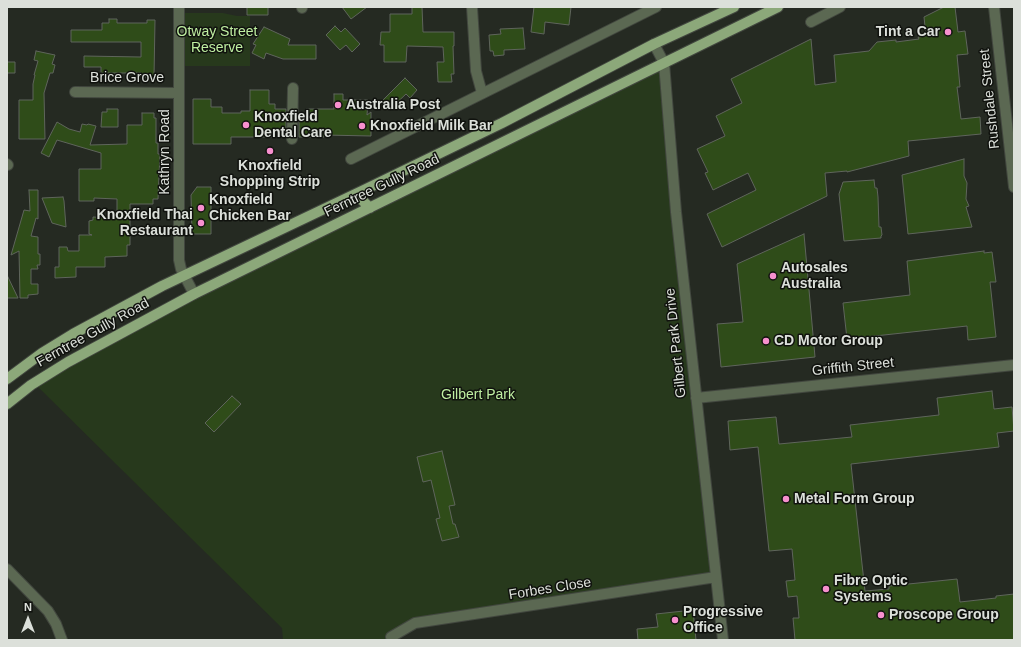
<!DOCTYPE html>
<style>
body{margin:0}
#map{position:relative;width:1021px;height:647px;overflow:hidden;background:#252a22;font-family:Helvetica,sans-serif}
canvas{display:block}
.frame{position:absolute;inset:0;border:8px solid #dce0da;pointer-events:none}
.north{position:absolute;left:8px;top:599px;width:40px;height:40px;-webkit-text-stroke:3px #10120e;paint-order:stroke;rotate:0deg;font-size:11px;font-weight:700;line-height:16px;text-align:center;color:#dce0da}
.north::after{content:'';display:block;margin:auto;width:14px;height:18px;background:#dce0da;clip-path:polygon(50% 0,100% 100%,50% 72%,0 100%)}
</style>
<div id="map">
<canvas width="1021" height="647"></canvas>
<div class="frame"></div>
<div class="north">N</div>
</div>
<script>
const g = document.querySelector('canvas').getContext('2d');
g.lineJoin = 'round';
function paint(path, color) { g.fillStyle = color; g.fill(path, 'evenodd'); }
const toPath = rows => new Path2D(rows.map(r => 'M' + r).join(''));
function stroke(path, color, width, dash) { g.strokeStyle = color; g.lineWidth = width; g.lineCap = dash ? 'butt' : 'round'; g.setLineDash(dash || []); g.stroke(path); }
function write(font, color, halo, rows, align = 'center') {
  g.font = font + ' Helvetica,sans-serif'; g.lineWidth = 3; g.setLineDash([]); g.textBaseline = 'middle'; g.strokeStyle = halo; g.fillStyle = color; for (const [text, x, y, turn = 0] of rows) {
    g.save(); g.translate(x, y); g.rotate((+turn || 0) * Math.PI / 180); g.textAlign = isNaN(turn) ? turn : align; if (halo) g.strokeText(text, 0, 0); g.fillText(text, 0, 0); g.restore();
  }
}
const green = toPath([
 [184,13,223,13,237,16,250,16,250,66,184,66],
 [664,63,716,577,415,623,390,640,283,640,282,628,34,383,68,362]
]);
const building = toPath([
 [247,7,268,7,268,15,247,15,247,7],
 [342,7,367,7,351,19,342,7],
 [412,7,422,7,423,32,454,32,454,46,453,46,454,74,451,74,452,82,438,82,437,62,444,62,443,47,407,46,406,62,384,62,384,45,380,45,381,32,390,32,390,14,412,14,412,7],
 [534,7,571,7,569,25,545,22,544,34,531,32,534,7],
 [944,7,955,7,958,32,965,31,968,54,957,55,960,87,957,87,961,119,980,117,981,134,908,141,909,156,847,172,847,171,825,173,827,196,722,247,707,214,756,190,748,173,713,190,705,173,708,172,697,149,725,136,716,116,742,103,731,79,811,39,815,85,836,82,834,55,869,51,877,42,896,40,896,42,919,39,918,37,926,36,924,17,944,7],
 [109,19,117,19,117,23,147,23,147,20,155,20,154,77,141,77,141,73,101,73,101,67,84,67,84,56,141,57,141,42,71,42,71,30,102,30,102,23,109,23,109,19],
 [335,26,341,32,345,28,360,44,352,52,346,45,340,50,326,35,335,26],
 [264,27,290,39,288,45,316,45,316,59,283,59,266,53,264,59,252,53,256,45,253,44,264,27],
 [523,28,525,49,504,50,504,55,494,56,493,51,490,51,489,35,501,34,500,29,523,28],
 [36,51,55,55,52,64,55,65,53,73,50,73,44,93,45,139,19,139,19,100,33,100,33,84,35,75,34,75,38,61,34,60,36,51],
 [7,62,15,62,15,73,7,73,7,62],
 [405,78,417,90,410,98,406,94,389,110,381,102,405,78],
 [250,90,269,90,269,104,275,104,275,109,286,109,286,137,231,137,231,144,193,144,193,99,211,99,211,107,222,107,222,113,241,113,241,111,250,111,250,90],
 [334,94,343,94,343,100,368,100,367,115,371,112,371,136,324,135,324,137,299,137,299,114,306,114,306,109,334,109,334,94],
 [107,109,118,109,118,127,101,127,102,112,107,112,107,109],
 [142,113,154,113,154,118,156,118,156,143,158,143,158,154,160,154,158,199,153,199,153,204,130,204,130,245,127,245,127,256,105,257,105,267,76,267,76,277,55,278,55,267,59,267,59,247,67,247,68,251,79,251,79,235,92,235,89,234,89,221,93,220,93,217,117,218,117,199,94,198,94,201,79,201,79,169,101,169,101,153,57,140,49,157,41,153,57,122,69,129,80,132,82,124,87,125,88,124,96,126,90,145,127,144,127,125,142,125,142,113],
 [964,159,964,176,967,183,966,199,969,206,966,207,972,227,908,234,902,175,964,159],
 [874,180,875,188,877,188,878,197,879,227,881,227,882,235,881,236,881,238,844,241,839,194,843,182,874,180],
 [197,187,211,187,211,234,192,234,191,195,197,187],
 [29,190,38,190,38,219,36,218,31,236,38,237,38,254,40,254,40,265,37,265,38,269,31,269,31,284,38,284,38,294,28,295,28,298,20,298,19,251,11,255,24,210,30,211,29,190],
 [63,197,64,201,66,227,52,223,42,198,63,197],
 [804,234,815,357,721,367,717,324,743,322,737,264,804,234],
 [984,251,984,253,992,252,996,282,990,282,996,337,968,340,967,326,847,339,843,303,910,295,907,261,984,251],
 [7,275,18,298,7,298,7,275],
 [992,391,994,409,1012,407,1014,431,997,433,999,447,851,464,865,591,889,589,889,586,957,579,960,602,996,598,996,596,1014,594,1014,640,795,640,793,618,799,618,797,596,788,597,786,581,795,580,792,549,769,551,758,447,730,450,728,421,776,417,779,444,852,437,850,425,939,415,937,398,992,391],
 [232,396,241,404,214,432,205,423,232,396],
 [442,451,455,505,449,506,453,524,455,524,459,537,442,541,436,519,440,518,431,480,423,482,417,457,442,451],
 [693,610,696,640,638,640,637,629,658,627,656,614,693,610]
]);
const street = toPath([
 [179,7,179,260,181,269,194,294],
 [302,7,302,8],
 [472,7,476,71,482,93],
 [994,7,1014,187],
 [811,22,840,7],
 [654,44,664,63,676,212,723,640],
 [75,92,179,93],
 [292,139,293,88],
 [351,159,656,7],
 [7,164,8,165],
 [696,398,1014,365],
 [7,569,48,611,56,624,62,640],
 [391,637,415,623,716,577]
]);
const primary = toPath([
 [356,194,370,208],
 [7,379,42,353,73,334,162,286,366,189,502,123,654,44,734,7],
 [7,404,31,385,68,362,194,294,778,7]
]);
const markers = [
 [948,32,4,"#f790ce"],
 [338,105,4,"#f790ce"],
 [246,125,4,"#f790ce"],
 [362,126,4,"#f790ce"],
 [270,151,4,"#f790ce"],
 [201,208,4,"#f790ce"],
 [201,223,4,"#f790ce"],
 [773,276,4,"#f790ce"],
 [766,341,4,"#f790ce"],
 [786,499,4,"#f790ce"],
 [826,589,4,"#f790ce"],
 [881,615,4,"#f790ce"],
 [675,620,4,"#f790ce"]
];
const parkNames = [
 ["Otway Street",217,32],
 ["Reserve",217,48],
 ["Gilbert Park",478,395]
];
const poiNames = [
 ["Tint a Car",940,32,"right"],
 ["Australia Post",346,105],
 ["Knoxfield",254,117],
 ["Dental Care",254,133],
 ["Knoxfield Milk Bar",370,126],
 ["Knoxfield",270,166,"center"],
 ["Shopping Strip",270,182,"center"],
 ["Knoxfield",209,200],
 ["Chicken Bar",209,216],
 ["Knoxfield Thai",193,215,"right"],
 ["Restaurant",193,231,"right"],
 ["Autosales",781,268],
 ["Australia",781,284],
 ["CD Motor Group",774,341],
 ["Metal Form Group",794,499],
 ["Fibre Optic",834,581],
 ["Systems",834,597],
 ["Progressive",683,612],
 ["Office",683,628],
 ["Proscope Group",889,615]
];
const streetNames = [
 ["Brice Grove",127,78],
 ["Rushdale Street",990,99,-96],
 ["Kathryn Road",165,152,-90],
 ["Ferntree Gully Road",382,186,-26],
 ["Ferntree Gully Road",93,333,-29],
 ["Gilbert Park Drive",676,343,-96],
 ["Griffith Street",853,367,-6],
 ["Forbes Close",550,589,-9]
];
paint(green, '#27391c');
paint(building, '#2f4c19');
stroke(building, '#5f655c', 1);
stroke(street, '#42473f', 12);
stroke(primary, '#42473f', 12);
stroke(street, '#5b6852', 10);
stroke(primary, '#8ca87a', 10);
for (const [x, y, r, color] of markers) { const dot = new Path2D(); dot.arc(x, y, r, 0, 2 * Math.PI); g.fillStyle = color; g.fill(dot); stroke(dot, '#10120e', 1.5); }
write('14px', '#bfefa1', '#10120e', parkNames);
write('bold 14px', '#dce0da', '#10120e', poiNames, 'left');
write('14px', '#dce0da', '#10120e', streetNames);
</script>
